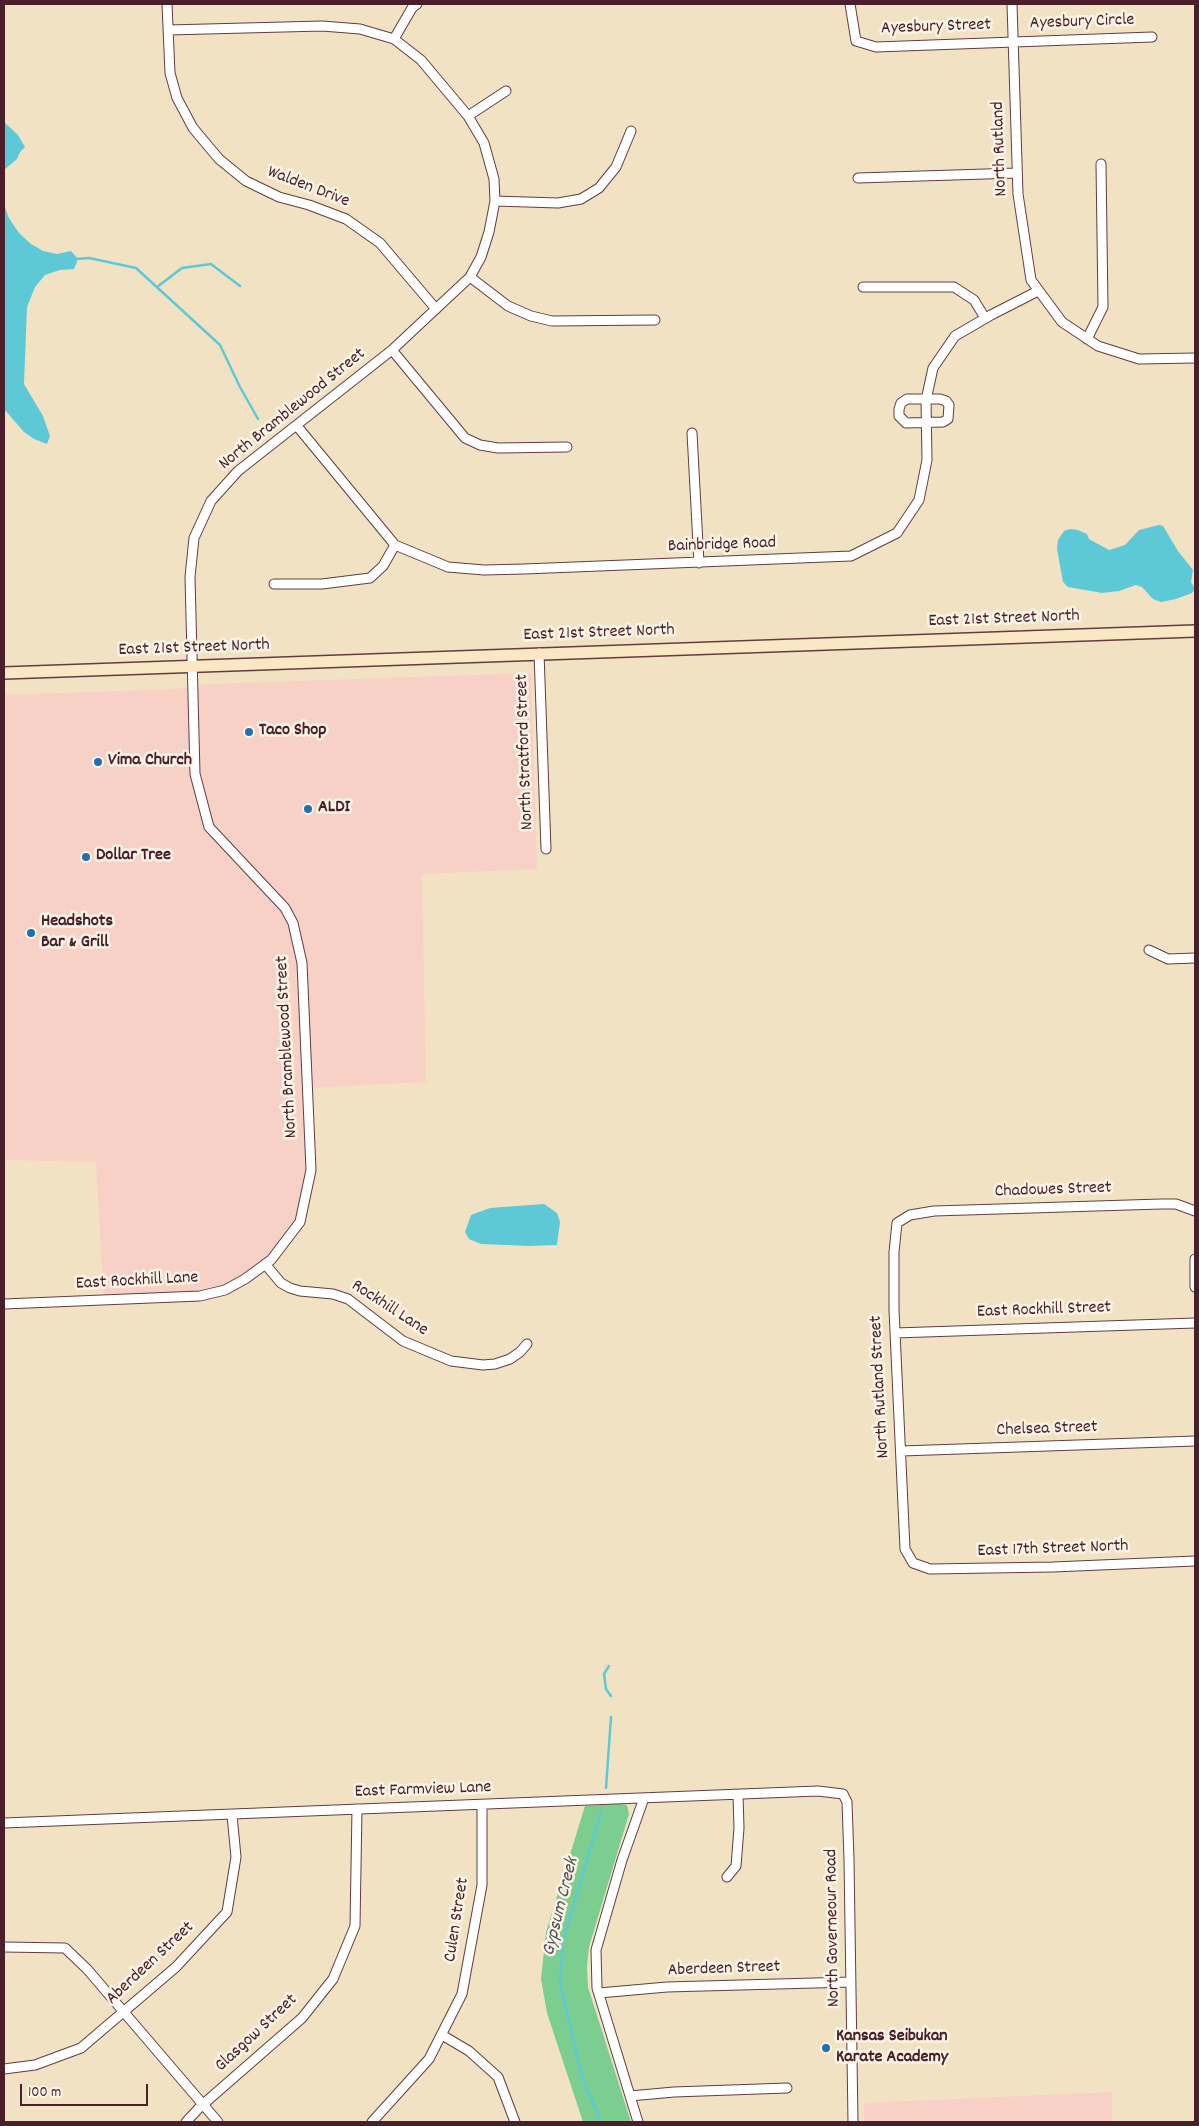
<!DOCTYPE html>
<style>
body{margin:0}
#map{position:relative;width:1199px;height:2126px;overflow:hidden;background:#f2e2c4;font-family:Dekko,sans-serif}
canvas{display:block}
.frame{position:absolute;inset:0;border:5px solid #4a1f2b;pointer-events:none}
.scale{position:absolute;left:20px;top:2084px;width:128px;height:22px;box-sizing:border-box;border:2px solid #4a1f2b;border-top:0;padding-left:6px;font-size:15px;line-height:18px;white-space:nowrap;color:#4a1f2b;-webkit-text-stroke:4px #fcf5e5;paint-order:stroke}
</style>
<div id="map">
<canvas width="1199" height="2126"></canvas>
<div class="frame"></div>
<div class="scale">100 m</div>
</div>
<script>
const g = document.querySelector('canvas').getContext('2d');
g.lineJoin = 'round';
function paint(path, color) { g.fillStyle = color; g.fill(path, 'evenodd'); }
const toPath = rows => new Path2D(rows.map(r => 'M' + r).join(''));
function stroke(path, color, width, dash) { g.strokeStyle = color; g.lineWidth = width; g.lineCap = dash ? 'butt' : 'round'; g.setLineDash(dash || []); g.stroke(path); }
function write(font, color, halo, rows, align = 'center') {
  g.font = font + ' Dekko,sans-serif'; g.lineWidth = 5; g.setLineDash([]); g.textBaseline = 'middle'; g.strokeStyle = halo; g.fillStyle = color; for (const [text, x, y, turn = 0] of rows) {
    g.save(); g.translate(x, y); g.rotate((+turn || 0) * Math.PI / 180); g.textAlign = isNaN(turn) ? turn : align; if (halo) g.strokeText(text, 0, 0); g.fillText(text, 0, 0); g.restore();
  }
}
const built = toPath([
 [531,673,537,869,422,874,426,1082,307,1088,311,1170,300,1222,265,1264,200,1296,104,1300,96,1162,4,1160,4,695,177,689,207,684],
 [1112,2092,1112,2122,864,2122,864,2103]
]);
const green = toPath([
 [620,1804,627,1805,629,1814,589,1947,587,1966,588,1987,631,2122,583,2122,547,2013,541,1979,546,1932,585,1806]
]);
const water = toPath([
 [4,122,18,135,25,147,20,152,17,159,4,170],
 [4,205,9,218,19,233,31,244,43,251,57,254,71,251,78,259,74,269,60,270,45,275,35,287,27,307,24,384,43,416,50,436,47,444,34,439,24,432,4,409],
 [1159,525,1163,526,1178,551,1193,570,1191,582,1195,589,1192,593,1176,599,1161,602,1153,599,1142,587,1136,585,1119,591,1102,593,1068,587,1063,582,1057,549,1058,540,1064,531,1070,529,1078,530,1087,534,1089,539,1109,550,1125,545,1139,530],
 [544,1204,557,1213,560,1222,557,1245,529,1246,481,1244,469,1239,465,1232,471,1215,490,1208]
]);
const stream = toPath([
 [76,259,89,258,136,268,220,345,240,387,258,419],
 [157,287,182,268,211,264,240,286],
 [609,1666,604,1674,606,1689,611,1696],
 [606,1788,611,1717],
 [601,1812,563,1941,560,1983,582,2076,601,2122]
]);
const street = toPath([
 [167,4,170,73,177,98,193,128,219,159,246,181,279,197,309,205,346,219,380,243,436,309],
 [850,4,856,41,876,47,1152,37],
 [1012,4,1018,194,1031,280,1062,322,1098,346,1139,359,1195,358],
 [394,39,412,8,417,4],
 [468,116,506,91],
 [858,178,1017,173],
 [495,201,558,203,581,199,599,188,616,167,631,131],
 [470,277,508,306,531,316,552,321,655,320],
 [863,287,954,287,974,300,985,318],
 [1087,339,1103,307,1101,164],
 [392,350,465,438,480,445,498,448,567,447],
 [907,399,940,399,946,401,949,405,948,419,943,422,906,423,899,416,899,409,901,403,907,399],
 [297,426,395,545,448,567,484,570,524,569,851,556,897,533,919,500,927,460,926,400,933,368,955,336,991,315,1038,291],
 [692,433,699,563],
 [274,584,322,584,370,578,383,566,395,545],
 [539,653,546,849],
 [1149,950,1168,959,1195,958],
 [1195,1211,1176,1204,1161,1204,934,1211,910,1215,897,1223,894,1252,894,1310,905,1549,913,1563,930,1569,1053,1567,1195,1561],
 [1195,1259,1195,1287],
 [265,1264,281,1283,290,1288,300,1291,333,1294,348,1299,403,1341,451,1361,483,1365,495,1364,510,1359,520,1352,527,1344],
 [4,1304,200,1296,225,1290,245,1279,271,1260,300,1222,311,1170,302,963,293,923,285,908,209,827,195,774,190,577,194,538,211,501,238,471,392,350,470,277,481,257,489,232,495,201,494,179,484,143,468,116,421,60,394,39,360,29,322,26,168,30],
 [895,1333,1195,1323],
 [901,1451,1195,1441],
 [4,1823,818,1791,843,1794,847,1802,849,1859,853,2122],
 [727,1877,736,1866,739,1828,738,1795],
 [4,1947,65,1948,87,1969,218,2122],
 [599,1993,667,1987,851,1982],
 [442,2035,469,2051,498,2077,515,2122],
 [4,2069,35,2065,81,2048,176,1967,227,1912,236,1857,232,1815],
 [630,2096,674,2092,787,2088],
 [186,2122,200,2107,302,2018,333,1979,355,1926,357,1809],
 [372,2122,429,2059,462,1994,482,1885,482,1805],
 [638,2122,597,1988,596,1950,622,1860,644,1798]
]);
const secondary = toPath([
 [4,673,1195,631]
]);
const markers = [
 [249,732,5,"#1f6fb2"],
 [98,762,5,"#1f6fb2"],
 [308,809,5,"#1f6fb2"],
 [86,857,5,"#1f6fb2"],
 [31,933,5,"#1f6fb2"],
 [826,2048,5,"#1f6fb2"]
];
const streetNames = [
 ["Ayesbury Circle",1082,23,-2],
 ["Ayesbury Street",936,28,-2],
 ["North Rutland",1001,149,-92],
 ["Walden Drive",308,188,21],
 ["North Bramblewood Street",293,410,-39],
 ["Bainbridge Road",722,546,-2],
 ["East 21st Street North",1004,620,-2],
 ["East 21st Street North",599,634,-2],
 ["East 21st Street North",194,649,-2],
 ["North Stratford Street",526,752,-92],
 ["North Bramblewood Street",288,1047,-93],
 ["Chadowes Street",1053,1191,-2],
 ["East Rockhill Lane",137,1282,-3],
 ["Rockhill Lane",389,1309,33],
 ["East Rockhill Street",1044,1311,-2],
 ["North Rutland Street",881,1387,-93],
 ["Chelsea Street",1047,1430,-2],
 ["East 17th Street North",1053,1550,-2],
 ["East Farmview Lane",423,1791,-2],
 ["Culen Street",458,1920,-81],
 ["North Governeour Road",834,1928,-91],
 ["Aberdeen Street",151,1964,-43],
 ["Aberdeen Street",724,1970,-2],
 ["Glasgow Street",257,2034,-43]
];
const poiNames = [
 ["Taco Shop",259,732],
 ["Vima Church",108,762],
 ["ALDI",318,809],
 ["Dollar Tree",96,857],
 ["Headshots",41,923],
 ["Bar & Grill",41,944],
 ["Kansas Seibukan",836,2038],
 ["Karate Academy",836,2059]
];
const waterNames = [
 ["Gypsum Creek",562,1907,-76]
];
paint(built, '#f7d1c6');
paint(green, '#7cce90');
paint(water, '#5dc9d6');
stroke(stream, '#5dc9d6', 2.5);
stroke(street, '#633c42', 11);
stroke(secondary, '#633c42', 14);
stroke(street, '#fff', 9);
stroke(secondary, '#fae7c3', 11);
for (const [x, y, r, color] of markers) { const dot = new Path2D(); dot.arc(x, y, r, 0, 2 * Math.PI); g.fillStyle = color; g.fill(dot); stroke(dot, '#fcf5e5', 2); }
write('18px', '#4a1f2b', '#fcf5e5', streetNames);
write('bold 18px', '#4a1f2b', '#fcf5e5', poiNames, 'left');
write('italic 19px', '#50525e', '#fcf5e5', waterNames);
</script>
